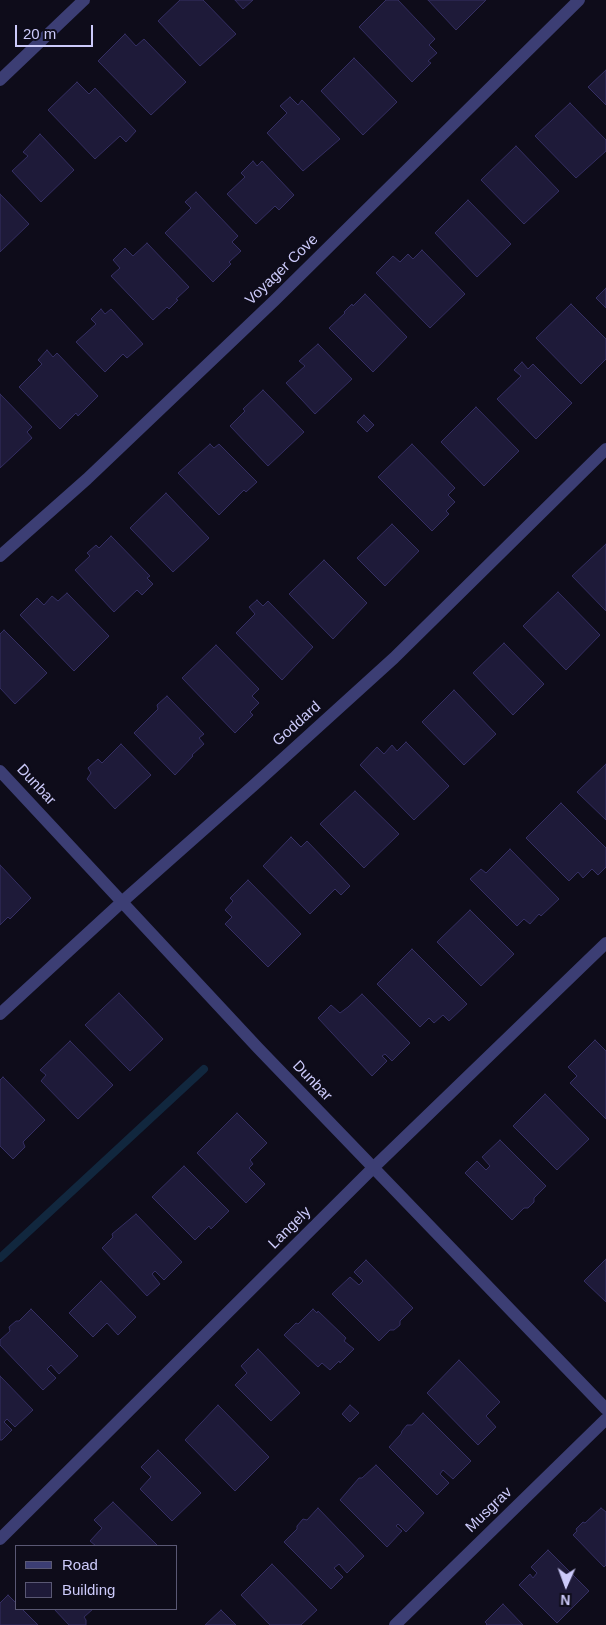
<!DOCTYPE html>
<style>
body{margin:0}
#map{position:relative;width:606px;height:1625px;overflow:hidden;background:#0e0c1a;font-family:Arial,sans-serif}
canvas{display:block}
.legend{position:absolute;left:15px;top:1545px;width:162px;height:65px;box-sizing:border-box;background:#0e0c1a;border:1px solid #5a5874;margin:0;padding:6px 9px;list-style:none;font-size:15px;color:#cccafa}
.legend li{display:flex;align-items:center;gap:10px;height:25px}
.legend b{width:25px;border:1px solid #5a5874}
.north{position:absolute;left:541px;top:1560px;width:50px;height:50px;-webkit-text-stroke:4px #0e0c1a;paint-order:stroke;rotate:182deg;font-size:14px;font-weight:700;line-height:20px;text-align:center;color:#cccafa}
.north::after{content:'';display:block;margin:auto;width:18px;height:22px;background:#cccafa;clip-path:polygon(50% 0,100% 100%,50% 72%,0 100%)}
.scale{position:absolute;left:15px;top:25px;width:78px;height:22px;box-sizing:border-box;border:2px solid #cccafa;border-top:0;padding-left:6px;font-size:15px;line-height:18px;white-space:nowrap;color:#cccafa;-webkit-text-stroke:4px #0e0c1a;paint-order:stroke}
</style>
<div id="map">
<canvas width="606" height="1625"></canvas>
<ul class="legend">
<li><b style="height:6px;background:#3c3e74"></b>Road</li>
<li><b style="height:14px;background:#1e1a39"></b>Building</li>
</ul>
<div class="north">N</div>
<div class="scale">20 m</div>
</div>
<script>
const g = document.querySelector('canvas').getContext('2d');
g.lineJoin = 'round';
const toPath = rows => new Path2D(rows.map(r => 'M' + r).join(''));
function stroke(path, color, width, dash) { g.strokeStyle = color; g.lineWidth = width; g.lineCap = dash ? 'butt' : 'round'; g.setLineDash(dash || []); g.stroke(path); }
function paint(path, color) { g.fillStyle = color; g.fill(path, 'evenodd'); }
function write(font, color, halo, rows, align = 'center') {
  g.font = font + ' Arial,sans-serif'; g.lineWidth = 5; g.setLineDash([]); g.textBaseline = 'middle'; g.strokeStyle = halo; g.fillStyle = color; for (const [text, x, y, turn = 0] of rows) {
    g.save(); g.translate(x, y); g.rotate((+turn || 0) * Math.PI / 180); g.textAlign = isNaN(turn) ? turn : align; if (halo) g.strokeText(text, 0, 0); g.fillText(text, 0, 0); g.restore();
  }
}
const stream = toPath([
 [0,1258,204,1069]
]);
const building = toPath([
 [180,0,203,0,236,34,200,66,158,21,180,0],
 [235,0,253,0,243,9,235,0],
 [386,0,398,0,435,39,429,45,437,53,428,61,431,63,412,82,359,27,386,0],
 [428,0,486,0,456,30,428,0],
 [125,34,136,46,144,39,186,82,151,115,98,61,125,34],
 [354,58,397,102,363,135,321,91,354,58],
 [606,70,606,105,588,87,606,70],
 [77,82,89,94,95,88,136,131,126,142,120,136,95,159,48,110,77,82],
 [290,97,298,105,302,100,340,139,303,171,267,133,287,113,280,106,290,97],
 [570,103,606,140,606,151,576,178,535,136,570,103],
 [40,134,74,170,41,202,12,171,28,156,23,152,40,134],
 [516,146,559,191,524,224,481,180,516,146],
 [253,161,257,166,262,161,294,195,279,210,275,206,256,224,227,194,245,177,241,173,253,161],
 [196,192,238,236,232,242,241,251,229,262,231,264,213,282,165,233,191,208,185,202,196,192],
 [0,194,29,224,0,252,0,194],
 [468,200,511,244,477,277,435,233,468,200],
 [147,243,189,287,176,299,178,300,169,309,167,307,153,320,111,276,120,268,113,260,125,248,133,256,147,243],
 [422,250,465,294,430,328,376,273,393,256,400,262,408,254,413,259,422,250],
 [606,288,606,308,596,298,606,288],
 [365,294,407,337,373,372,329,328,345,313,344,312,352,304,353,306,365,294],
 [571,304,606,339,606,359,581,384,536,338,571,304],
 [101,309,105,314,111,309,143,344,127,358,123,354,105,372,76,342,96,324,91,319,101,309],
 [318,344,352,379,315,414,286,383,305,366,299,361,318,344],
 [47,350,53,357,57,353,98,396,78,416,76,413,60,429,19,387,42,364,38,360,47,350],
 [522,362,528,369,533,364,572,403,536,439,497,399,521,376,514,370,522,362],
 [263,390,304,432,268,466,230,426,245,411,243,409,263,390],
 [0,394,32,427,27,432,32,438,0,468,0,394],
 [476,407,519,451,484,486,441,442,476,407],
 [364,415,374,425,367,432,357,422,364,415],
 [210,444,214,448,219,444,257,482,246,492,244,490,219,515,178,473,210,444],
 [412,444,455,488,448,495,455,502,446,511,449,514,432,531,378,477,412,444],
 [166,493,209,538,173,572,130,528,166,493],
 [392,524,419,551,385,586,357,558,392,524],
 [111,536,150,576,147,578,153,584,142,595,137,590,114,612,75,570,90,556,87,553,96,545,99,548,111,536],
 [606,544,606,611,572,576,606,544],
 [324,560,367,603,333,639,289,594,324,560],
 [558,592,600,635,566,670,523,626,558,592],
 [67,593,109,636,74,671,20,615,37,598,44,605,52,596,58,601,67,593],
 [257,600,263,606,268,601,313,647,282,680,236,633,255,614,249,607,257,600],
 [4,630,47,673,15,704,0,688,0,634,4,630],
 [504,643,544,684,513,715,473,673,504,643],
 [216,645,259,689,252,696,259,703,250,712,253,715,235,733,182,678,216,645],
 [454,690,496,734,464,765,422,722,454,690],
 [167,696,204,734,199,738,204,744,192,755,193,756,175,775,134,733,158,709,157,705,167,696],
 [406,742,449,786,414,820,360,765,377,747,384,754,392,745,397,751,406,742],
 [121,744,151,775,115,809,87,779,91,773,88,768,98,759,102,763,121,744],
 [606,764,606,820,577,792,606,764],
 [355,791,399,834,364,868,320,824,355,791],
 [561,803,606,848,606,867,598,875,592,869,583,878,578,872,569,881,526,838,561,803],
 [291,837,301,847,307,841,350,886,341,895,335,889,310,914,263,866,291,837],
 [510,849,559,899,541,916,539,914,530,924,524,919,517,926,470,879,481,869,486,873,510,849],
 [0,865,31,898,10,919,8,917,0,925,0,865],
 [248,880,301,934,268,967,225,924,232,917,225,910,233,901,230,898,248,880],
 [470,910,514,954,481,986,437,942,470,910],
 [412,949,467,1004,449,1021,443,1015,434,1023,429,1018,420,1027,377,984,412,949],
 [119,993,163,1039,130,1071,85,1025,119,993],
 [362,994,410,1043,392,1061,385,1054,382,1056,387,1061,372,1076,318,1018,331,1005,340,1013,348,1007,362,994],
 [595,1040,606,1051,606,1119,570,1083,577,1076,568,1067,595,1040],
 [70,1041,113,1085,78,1119,41,1081,46,1075,40,1070,70,1041],
 [3,1077,45,1120,23,1142,25,1147,13,1159,0,1146,0,1080,3,1077],
 [545,1094,589,1139,557,1170,513,1126,545,1094],
 [237,1113,267,1143,250,1160,253,1164,249,1168,265,1184,246,1203,197,1153,237,1113],
 [500,1140,546,1186,534,1198,534,1202,528,1208,524,1208,512,1220,465,1173,477,1161,486,1170,490,1166,482,1157,500,1140],
 [184,1166,229,1211,211,1229,209,1226,195,1240,152,1197,184,1166],
 [136,1214,182,1262,164,1280,155,1271,152,1274,160,1284,147,1296,102,1248,113,1237,112,1234,136,1214],
 [606,1259,606,1302,584,1281,606,1259],
 [366,1260,413,1308,400,1321,400,1325,394,1330,390,1330,379,1341,332,1294,350,1277,359,1285,363,1281,354,1272,366,1260],
 [101,1281,136,1317,118,1335,107,1323,93,1337,69,1313,101,1281],
 [31,1309,78,1356,59,1374,51,1365,47,1369,56,1378,43,1390,0,1345,0,1340,10,1331,9,1327,16,1321,19,1321,31,1309],
 [313,1309,317,1313,318,1311,346,1338,344,1341,354,1349,340,1363,339,1361,330,1370,322,1363,318,1367,284,1335,296,1323,298,1324,313,1309],
 [258,1349,300,1393,271,1421,235,1385,247,1373,241,1366,258,1349],
 [459,1360,500,1402,486,1416,496,1427,478,1445,427,1393,459,1360],
 [0,1376,33,1410,15,1427,7,1419,4,1422,12,1430,2,1440,0,1440,0,1376],
 [218,1405,269,1457,235,1491,185,1440,218,1405],
 [350,1405,359,1413,350,1422,342,1414,350,1405],
 [423,1413,471,1461,453,1479,443,1470,440,1474,449,1483,437,1495,389,1447,401,1434,402,1431,407,1425,412,1425,423,1413],
 [158,1450,201,1493,172,1521,140,1489,151,1477,141,1467,158,1450],
 [376,1465,424,1513,406,1532,398,1524,396,1526,402,1531,387,1547,340,1500,359,1478,362,1478,376,1465],
 [113,1502,157,1545,156,1546,96,1546,90,1541,102,1528,94,1520,113,1502],
 [318,1508,364,1556,347,1573,339,1564,334,1568,343,1577,331,1589,284,1542,297,1529,297,1526,303,1519,307,1520,318,1508],
 [601,1508,606,1512,606,1565,604,1567,573,1535,577,1531,576,1529,583,1522,585,1523,601,1508],
 [548,1550,589,1591,557,1623,519,1585,530,1574,533,1578,537,1573,531,1567,548,1550],
 [272,1564,317,1610,301,1625,270,1625,241,1595,272,1564],
 [8,1595,16,1603,16,1609,22,1609,38,1625,0,1625,0,1603,8,1595],
 [503,1604,523,1625,486,1625,487,1624,485,1622,503,1604],
 [54,1609,93,1609,84,1617,86,1620,86,1625,69,1625,54,1609],
 [221,1610,236,1625,205,1625,221,1610]
]);
const street = toPath([
 [0,80,84,0],
 [0,556,87,479,274,301,579,0],
 [0,771,258,1048,606,1409],
 [0,1014,123,901,254,785,394,658,606,449],
 [0,1539,373,1168,606,943],
 [395,1625,606,1419]
]);
const streetNames = [
 ["Voyager Cove",282,270,-44],
 ["Goddard",297,724,-42],
 ["Dunbar",36,785,47],
 ["Dunbar",312,1081,46],
 ["Langely",290,1228,-45],
 ["Musgrav",489,1510,-44]
];
stroke(stream, '#11273e', 8);
paint(building, '#1e1a39');
stroke(building, '#352f63', 1);
stroke(street, '#3c3e74', 12);
write('15px', '#cccafa', '#0e0c1a', streetNames);
</script>
